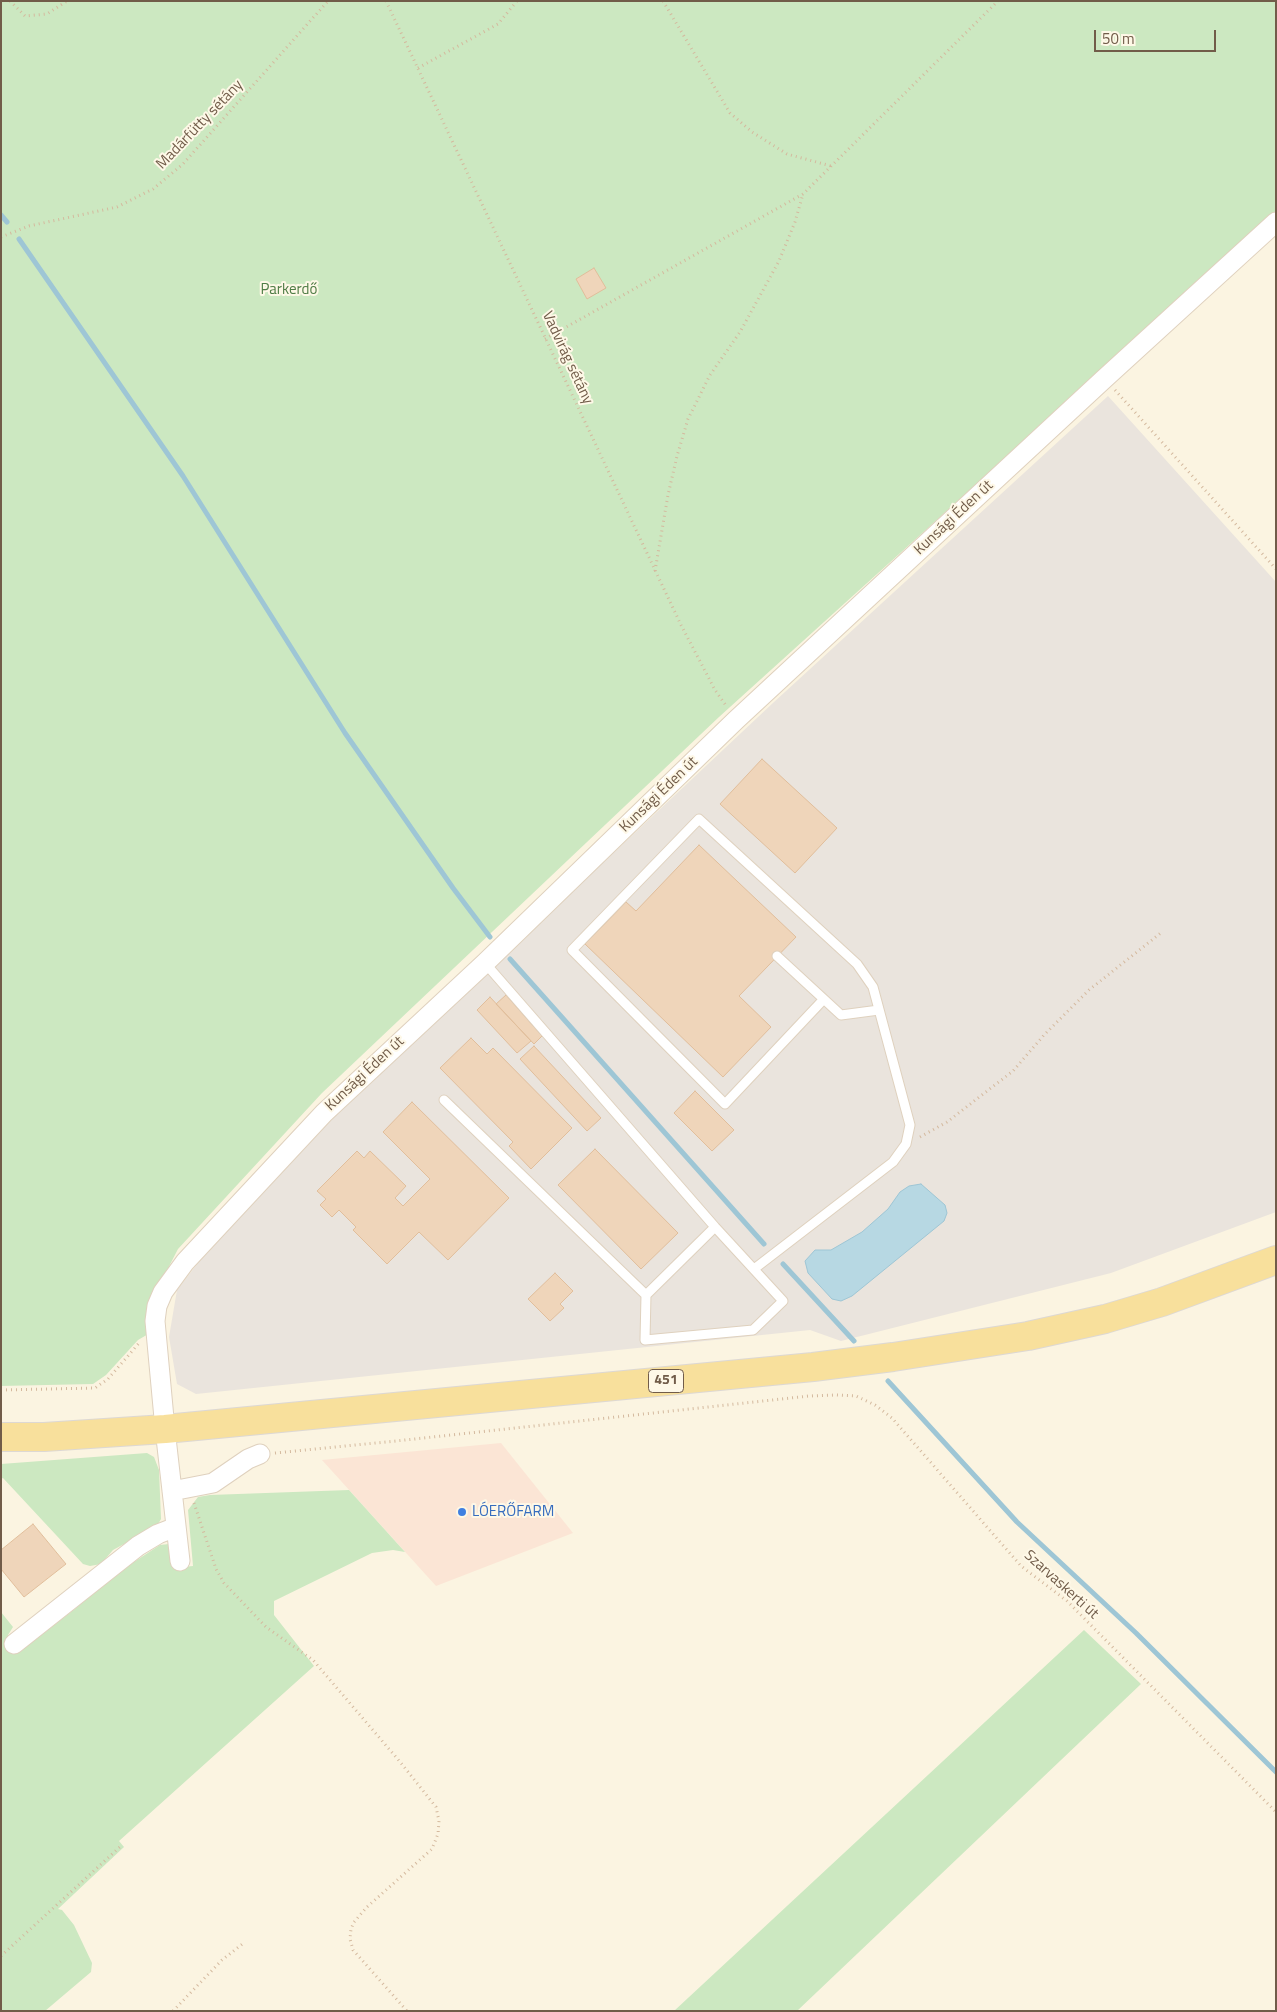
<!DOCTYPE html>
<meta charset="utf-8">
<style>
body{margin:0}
#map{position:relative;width:1277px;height:2012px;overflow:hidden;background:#fbf4e1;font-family:"Titillium Web",sans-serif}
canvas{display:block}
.frame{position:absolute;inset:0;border:2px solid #715c49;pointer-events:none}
.scale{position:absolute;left:1094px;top:30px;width:122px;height:22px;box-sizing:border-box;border:2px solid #715c49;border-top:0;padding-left:6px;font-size:15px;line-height:18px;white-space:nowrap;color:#715c49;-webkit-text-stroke:4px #fef8e7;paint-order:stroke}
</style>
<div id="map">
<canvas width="1277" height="2012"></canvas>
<div class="frame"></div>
<div class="scale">50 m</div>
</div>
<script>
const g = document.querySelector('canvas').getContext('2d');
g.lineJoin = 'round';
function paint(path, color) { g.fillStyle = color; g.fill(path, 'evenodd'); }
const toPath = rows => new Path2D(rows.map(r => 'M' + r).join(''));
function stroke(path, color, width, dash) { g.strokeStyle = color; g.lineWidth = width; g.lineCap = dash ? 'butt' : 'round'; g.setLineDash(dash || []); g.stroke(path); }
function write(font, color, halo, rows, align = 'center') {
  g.font = font + ' "Titillium Web",sans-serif'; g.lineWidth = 4; g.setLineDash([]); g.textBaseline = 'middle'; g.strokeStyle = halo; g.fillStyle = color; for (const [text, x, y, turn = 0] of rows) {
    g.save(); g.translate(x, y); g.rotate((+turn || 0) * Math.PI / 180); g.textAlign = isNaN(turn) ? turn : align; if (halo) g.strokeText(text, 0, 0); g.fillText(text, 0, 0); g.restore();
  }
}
const commercial = toPath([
 [501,1443,573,1533,436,1586,322,1460]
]);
const industrial = toPath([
 [1108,396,1276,582,1276,1212,1111,1273,841,1341,810,1330,196,1394,177,1384,169,1337,177,1290,228,1224,329,1120,774,702]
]);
const green = toPath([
 [1,1,1276,1,1276,213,719,717,322,1093,178,1249,162,1280,150,1333,138,1340,106,1375,93,1384,1,1386],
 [147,1453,154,1457,159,1470,161,1519,157,1526,113,1550,101,1564,90,1566,83,1564,3,1478,1,1479,1,1464],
 [349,1490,405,1552,393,1550,372,1553,274,1601,274,1615,314,1666,119,1841,124,1847,58,1909,62,1910,74,1925,92,1963,91,1972,45,2011,1,2011,1,1612,13,1627,8,1635,7,1648,14,1654,22,1650,76,1608,111,1577,160,1545,169,1544,173,1568,193,1566,188,1510,198,1497,210,1495],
 [1084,1630,1141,1684,797,2011,674,2011]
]);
const water = toPath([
 [921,1184,945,1205,947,1213,944,1221,852,1296,841,1301,832,1299,808,1273,805,1261,815,1250,831,1250,862,1232,888,1209,900,1192,909,1186,921,1184]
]);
const stream = toPath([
 [1,215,7,222],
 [19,239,183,476,345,733,453,888,490,937],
 [510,959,764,1244],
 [783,1264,854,1341],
 [888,1381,1017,1522,1136,1633,1276,1772]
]);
const building = toPath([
 [594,268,606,288,587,299,576,279,594,268],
 [762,759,837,828,795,873,720,804,762,759],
 [699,845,796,937,739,996,771,1027,723,1077,585,944,626,902,636,911,699,845],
 [506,995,542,1036,534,1044,496,1004,506,995],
 [490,997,531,1041,517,1053,477,1010,490,997],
 [471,1038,487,1054,493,1048,572,1128,531,1169,509,1146,513,1142,440,1068,471,1038],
 [534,1046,601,1118,587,1131,520,1059,534,1046],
 [695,1091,734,1130,712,1151,674,1113,695,1091],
 [412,1102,509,1198,448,1260,419,1232,387,1264,353,1230,356,1227,339,1210,332,1217,320,1205,326,1199,317,1191,357,1151,364,1158,370,1151,406,1186,395,1198,403,1206,430,1179,383,1132,412,1102],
 [595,1149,678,1233,641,1269,558,1185,595,1149],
 [555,1273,573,1291,560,1304,564,1308,550,1321,528,1299,555,1273],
 [33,1524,66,1564,24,1597,1,1569,1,1550,33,1524]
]);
const path = toPath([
 [10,1,25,16,47,14,67,1],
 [386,1,681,625,715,690,727,707],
 [663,1,730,113,752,132,787,154,831,166],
 [418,68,498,24,517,1],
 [1,237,29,226,117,207,153,189,183,164,328,1],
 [545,339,803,194,998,1],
 [1115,390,1276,569],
 [655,571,668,495,677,456,688,419,710,375,740,332,779,261,795,222,803,194],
 [920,1137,947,1122,1013,1071,1044,1035,1089,990,1162,932],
 [1,1390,95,1388,108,1379,140,1342],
 [275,1453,396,1441,809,1396,836,1395,856,1396,875,1405,892,1418,1021,1566,1067,1601,1276,1812],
 [194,1503,216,1569,224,1583,266,1627,313,1660,401,1763,436,1807,439,1821,438,1834,432,1849,367,1907,354,1922,351,1929,350,1939,353,1950,407,2011],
 [1,1956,122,1845],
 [173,2011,222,1960,245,1942]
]);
const lane = toPath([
 [777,956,841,1015,879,1010],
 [485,963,715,1227,783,1301,753,1330,645,1340,646,1295,715,1227],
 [444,1100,646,1295],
 [754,1269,893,1162,906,1144,910,1125,873,987,857,964,699,819,572,950,725,1104,823,1000]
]);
const street = toPath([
 [172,1491,213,1483,248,1459,260,1454],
 [180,1561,165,1429,155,1321,157,1306,163,1292,185,1262,324,1113,485,963,736,720,1104,379,1276,222],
 [14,1644,138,1546,158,1534,176,1527]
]);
const primary = toPath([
 [1,1437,44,1437,165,1429,813,1367,893,1357,1028,1336,1105,1319,1162,1302,1276,1260]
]);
const markers = [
 [462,1512,5,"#3f7fe0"]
];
const shields = [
 [666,1381,35]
];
const shieldNames = [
 ["451",666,1381]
];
const streetNames = [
 ["Madárfütty sétány",200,125,-46],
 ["Vadvirág sétány",567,358,65],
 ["Kunsági Éden út",954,518,-43],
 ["Kunsági Éden út",659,795,-44],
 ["Kunsági Éden út",365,1074,-43],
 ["Szarvaskerti út",1061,1585,42]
];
const parkNames = [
 ["Parkerdő",289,290]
];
const shopNames = [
 ["LÓERŐFARM",472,1512]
];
paint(commercial, '#fbe5d5');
paint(industrial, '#eae4dd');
paint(green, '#cce8c1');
paint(water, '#b7d8e3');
stroke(water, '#9ec6d5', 1);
stroke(stream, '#9ec6d5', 5);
paint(building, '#efd5ba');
stroke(building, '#e1be9b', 1);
stroke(lane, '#dfd1be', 11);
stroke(street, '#dfd1be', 21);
stroke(primary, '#ddd8d3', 30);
stroke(path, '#d4b99e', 3, [1, 4]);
stroke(lane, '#fff', 9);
stroke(street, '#fff', 19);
stroke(primary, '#f8e09c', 28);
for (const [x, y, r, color] of markers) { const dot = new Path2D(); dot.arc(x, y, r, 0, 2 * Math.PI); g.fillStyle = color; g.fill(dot); stroke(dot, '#fef8e7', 2); }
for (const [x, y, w] of shields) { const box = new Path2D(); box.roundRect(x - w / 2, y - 11.5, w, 23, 4); g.fillStyle = '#fef8e7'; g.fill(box); stroke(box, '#715c49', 1); }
write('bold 14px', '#715c49', null, shieldNames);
write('15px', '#715c49', '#fef8e7', streetNames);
write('15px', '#4f7c45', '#fef8e7', parkNames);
write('15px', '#366cbe', '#fef8e7', shopNames, 'left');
</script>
